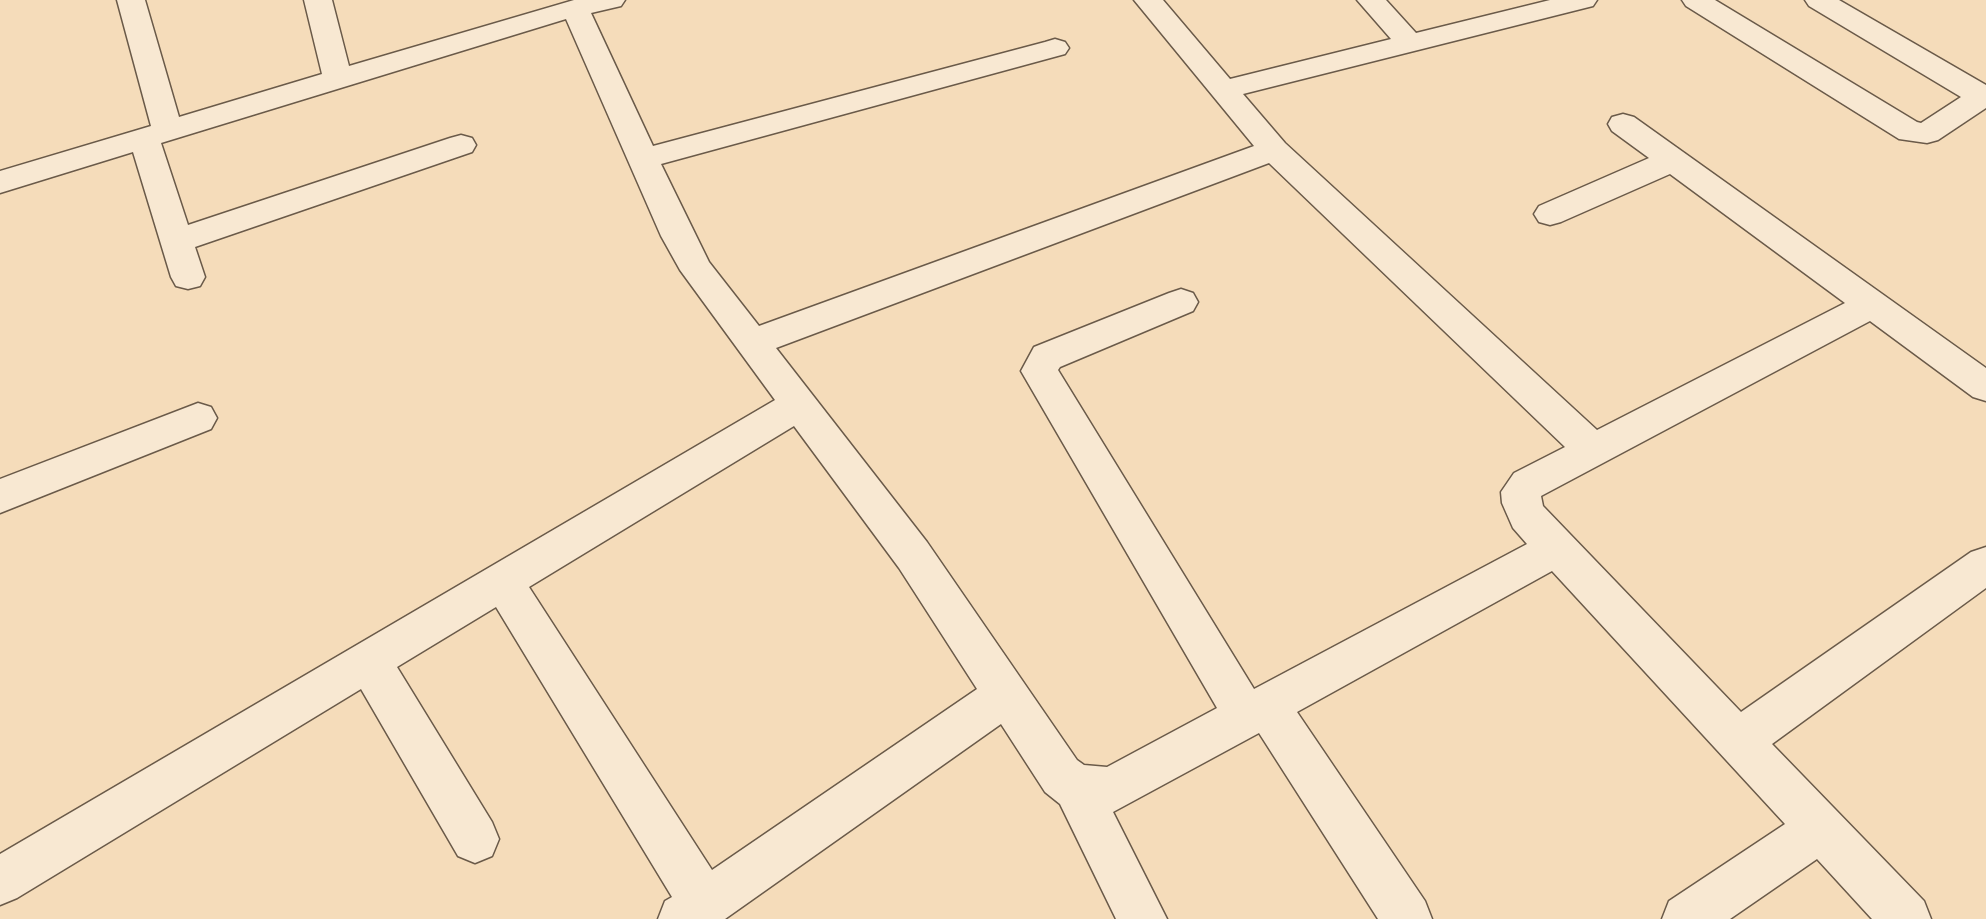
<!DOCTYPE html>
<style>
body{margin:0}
canvas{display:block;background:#f5dcba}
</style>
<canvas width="1986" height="919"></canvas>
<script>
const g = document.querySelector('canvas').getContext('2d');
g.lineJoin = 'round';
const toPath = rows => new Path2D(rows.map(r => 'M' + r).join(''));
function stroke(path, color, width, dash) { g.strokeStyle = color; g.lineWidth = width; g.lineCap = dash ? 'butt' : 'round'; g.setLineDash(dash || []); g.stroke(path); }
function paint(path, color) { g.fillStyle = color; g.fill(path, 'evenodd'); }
const minor = toPath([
 [117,0,145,0,179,117,322,74,304,0,332,0,349,66,574,0,625,0,621,6,591,13,653,146,1045,42,1055,39,1065,42,1069,48,1065,54,661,164,709,262,759,326,1254,146,1134,0,1163,0,1230,79,1391,39,1357,0,1386,0,1416,33,1550,0,1597,0,1593,6,1243,94,1285,143,1597,430,1845,303,1670,174,1561,222,1550,225,1539,222,1534,214,1539,206,1649,158,1612,131,1608,124,1612,117,1623,114,1634,117,1986,368,1986,401,1973,397,1870,321,1541,496,1543,506,1741,712,1971,552,1986,547,1986,588,1772,744,1924,901,1931,919,1872,919,1817,859,1730,919,1662,919,1669,901,1785,824,1552,571,1297,712,1425,901,1432,919,1378,919,1259,733,1113,812,1167,919,1116,919,1060,804,1045,792,1001,724,725,919,658,919,665,901,672,897,496,607,397,667,492,822,499,839,492,856,475,863,458,856,361,689,17,898,0,905,0,854,775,400,680,270,661,236,566,19,161,143,188,225,450,138,461,135,472,138,476,145,472,152,195,247,205,277,200,286,188,289,176,286,171,277,133,152,0,193,0,171,151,126,117,0],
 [1269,163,1565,447,1514,473,1501,492,1502,503,1513,528,1527,544,1254,689,1058,370,1060,367,1193,311,1198,302,1193,293,1181,289,1169,293,1034,347,1021,371,1217,708,1107,767,1084,765,1077,760,927,542,776,348,1269,163],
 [794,426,899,568,977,689,712,870,529,587,794,426],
 [1682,0,1715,0,1917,122,1921,123,1961,97,1809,6,1805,0,1839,0,1986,85,1986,108,1938,140,1927,143,1899,139,1686,6,1682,0],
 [198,403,211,407,217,418,211,429,0,513,0,479,198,403]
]);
stroke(minor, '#6a5a49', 3);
paint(minor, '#f8e8d2');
</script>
